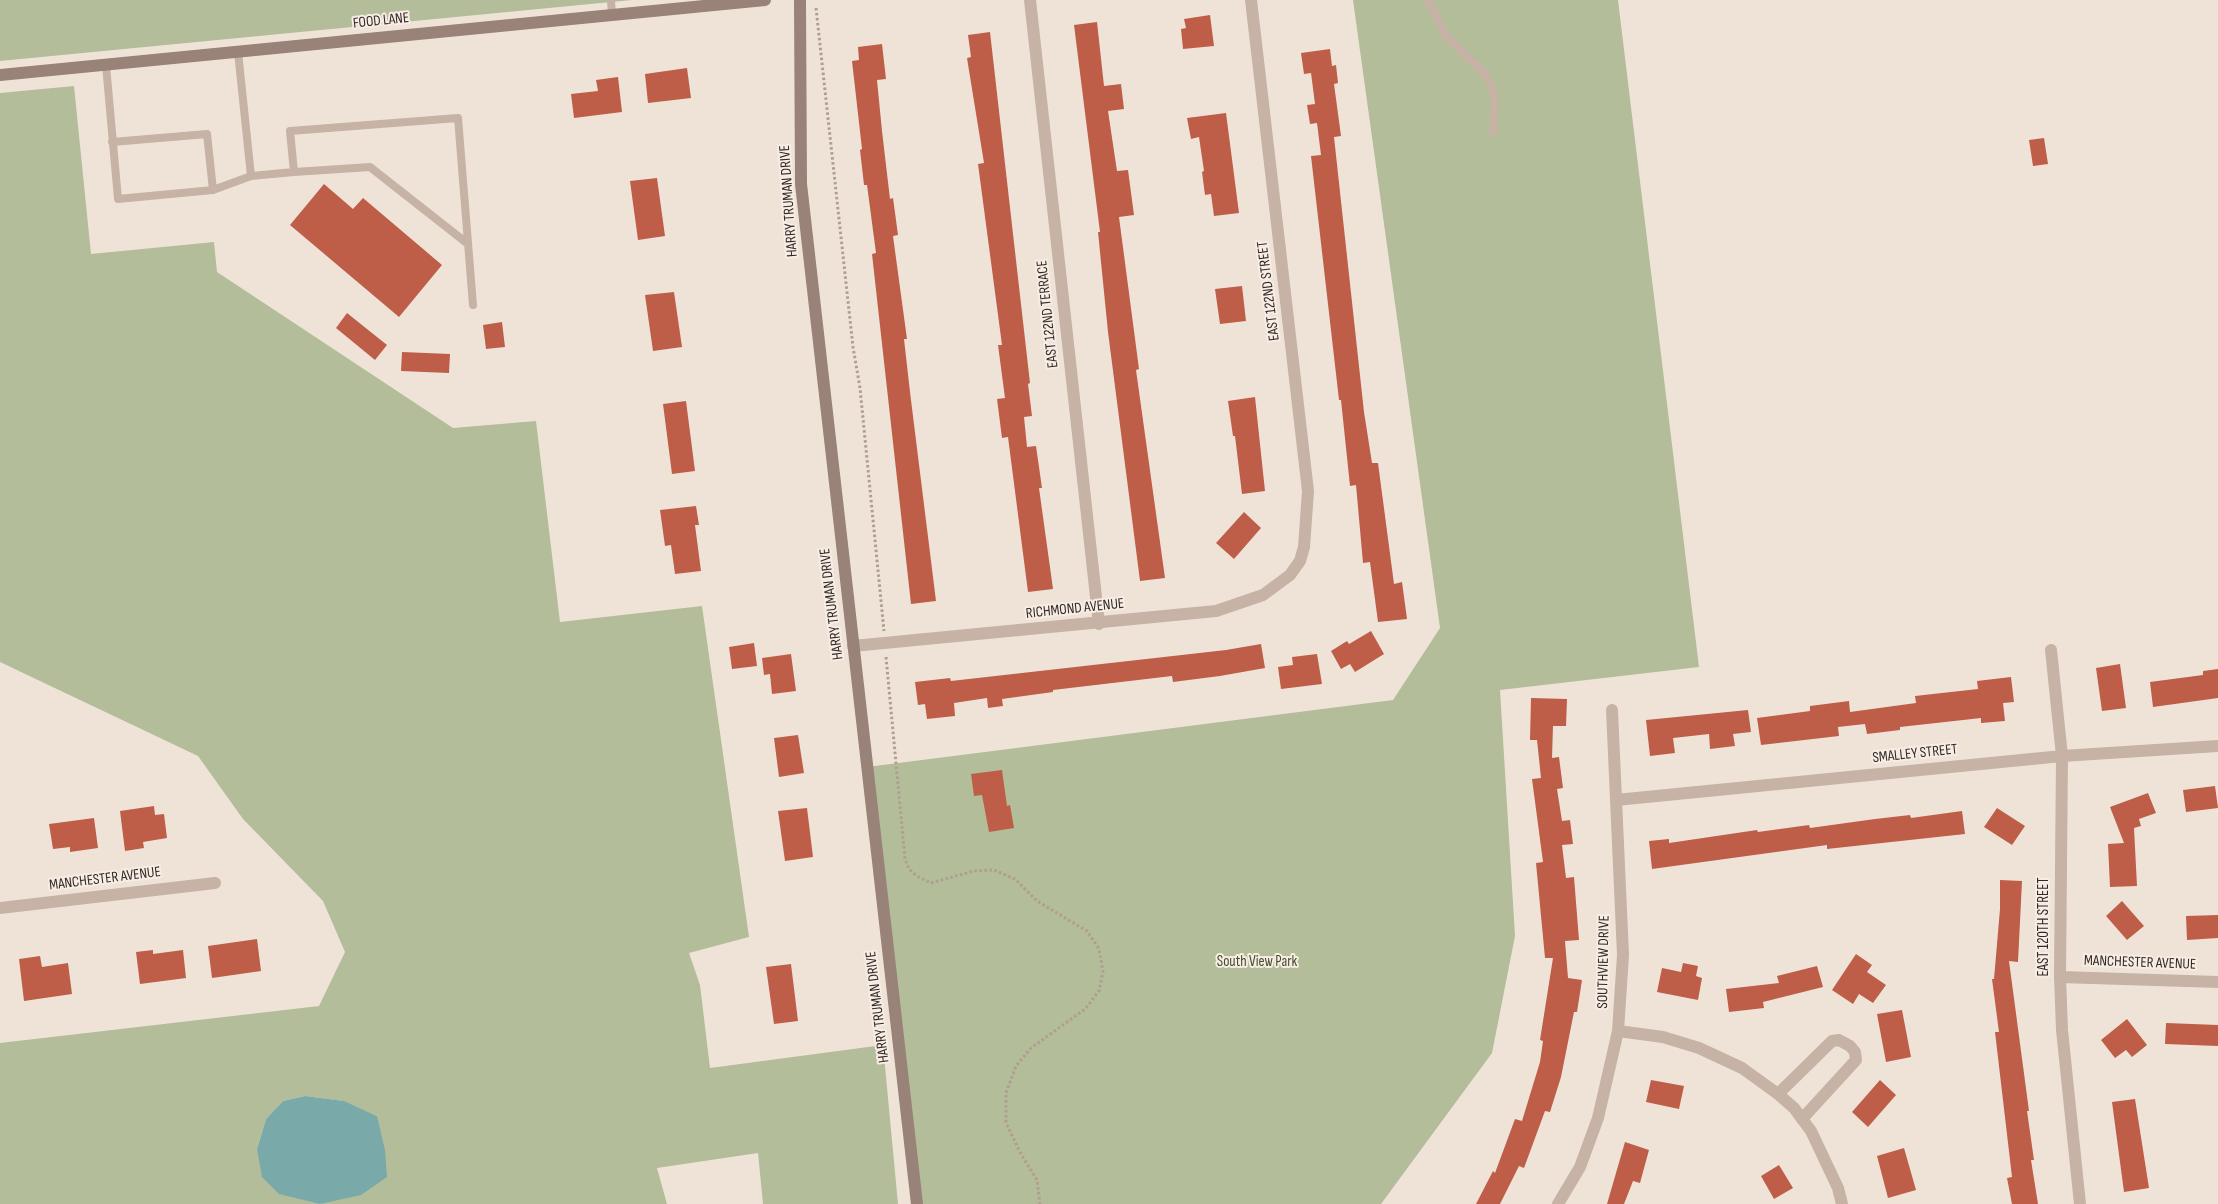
<!DOCTYPE html>
<style>
body{margin:0}
canvas{display:block;background:#efe3d8}
</style>
<canvas width="2218" height="1204"></canvas>
<script>
const g = document.querySelector('canvas').getContext('2d');
g.lineJoin = 'round';
function paint(path, color) { g.fillStyle = color; g.fill(path, 'evenodd'); }
const toPath = rows => new Path2D(rows.map(r => 'M' + r).join(''));
function stroke(path, color, width, dash) { g.strokeStyle = color; g.lineWidth = width; g.lineCap = dash ? 'butt' : 'round'; g.setLineDash(dash || []); g.stroke(path); }
function write(font, color, halo, rows, align = 'center') {
  g.font = font + ' "Sofia Sans Condensed",sans-serif'; g.lineWidth = 4; g.setLineDash([]); g.textBaseline = 'middle'; g.strokeStyle = halo; g.fillStyle = color; for (const [text, x, y, turn = 0] of rows) {
    g.save(); g.translate(x, y); g.rotate((+turn || 0) * Math.PI / 180); g.textAlign = isNaN(turn) ? turn : align; if (halo) g.strokeText(text, 0, 0); g.fillText(text, 0, 0); g.restore();
  }
}
const green = toPath([
 [0,0,632,0,0,61],
 [1353,0,1618,0,1699,667,1500,690,1515,936,1492,1053,1381,1204,917,1204,867,767,1393,700,1440,628],
 [74,86,91,254,214,242,217,272,453,428,536,421,560,622,702,606,749,937,689,953,700,985,710,1068,883,1045,898,1204,763,1204,758,1153,657,1168,667,1204,0,1204,0,1043,319,1006,345,952,323,901,243,819,198,756,0,662,0,93],
 [305,1096,343,1101,377,1116,257,1149,266,1119,283,1101]
]);
const water = toPath([
 [305,1096,344,1101,377,1116,385,1150,387,1177,361,1195,320,1204,279,1194,262,1177,257,1149,266,1119,283,1101]
]);
const building = toPath([
 [1210,15,1214,46,1183,49,1181,29,1186,28,1184,19],
 [1097,22,1104,86,1121,84,1124,109,1108,111,1117,171,1128,170,1134,215,1119,217,1139,369,1136,370,1165,578,1140,581,1108,332,1098,232,1100,232,1074,25],
 [990,32,1030,383,1028,384,1032,416,1024,417,1027,447,1036,446,1042,488,1039,488,1053,589,1028,592,1008,437,1002,438,997,399,1005,398,998,345,1002,345,978,164,984,163,967,58,971,57,968,35],
 [882,44,886,79,877,80,882,131,890,199,893,198,898,235,893,236,907,339,904,339,910,392,936,601,911,604,872,254,876,253,867,185,864,185,860,150,862,149,852,61,859,60,858,47],
 [1330,49,1332,66,1336,65,1338,83,1334,84,1341,136,1334,137,1364,412,1372,463,1378,463,1394,584,1402,582,1407,619,1378,622,1370,562,1363,563,1356,485,1350,486,1341,400,1339,400,1311,156,1321,155,1317,123,1310,124,1307,105,1315,104,1311,73,1304,74,1301,53],
 [687,68,691,98,648,103,645,74],
 [618,77,622,112,574,118,571,94,598,91,596,80],
 [1226,113,1239,213,1214,216,1211,194,1205,195,1202,172,1204,171,1199,137,1191,139,1187,118],
 [2044,138,2048,164,2033,166,2029,140],
 [657,178,665,236,638,240,630,181],
 [324,184,353,209,363,198,442,265,399,317,290,225],
 [1242,286,1246,321,1220,324,1215,289],
 [674,292,682,347,653,351,645,295],
 [347,313,387,345,375,360,336,328],
 [502,322,505,347,486,349,483,325],
 [402,352,450,354,449,373,401,371],
 [1255,397,1265,491,1242,494,1235,436,1233,436,1228,401],
 [686,401,695,471,672,474,663,404],
 [696,506,699,525,695,525,701,571,675,574,671,545,665,546,660,510],
 [1244,512,1261,528,1234,559,1216,543],
 [1371,631,1384,654,1355,672,1350,664,1341,669,1331,651,1347,641,1349,644],
 [754,643,757,666,732,669,729,647],
 [1261,644,1265,668,1220,676,1173,682,1172,676,1053,690,1053,692,1002,699,1003,706,988,708,987,698,954,703,955,716,927,719,925,704,918,705,915,682,950,678,951,681,1226,650],
 [791,654,796,691,772,694,770,674,764,675,762,658],
 [1317,654,1322,684,1281,689,1278,667,1293,665,1292,657],
 [2120,664,2126,708,2102,711,2096,668],
 [2218,669,2218,698,2153,707,2150,682,2203,675,2203,671],
 [2011,677,2014,702,2003,703,2005,721,1981,723,1981,718,1900,727,1900,730,1867,734,1865,724,1838,727,1839,736,1761,745,1757,718,1810,711,1810,706,1849,701,1850,712,1916,703,1915,696,1978,689,1977,681],
 [1531,698,1567,699,1566,726,1553,726,1552,758,1559,757,1563,788,1557,789,1562,821,1570,820,1573,844,1562,845,1566,878,1574,877,1579,940,1565,941,1568,978,1582,980,1577,1012,1574,1012,1561,1077,1550,1112,1545,1111,1524,1168,1519,1166,1500,1204,1476,1204,1493,1171,1495,1173,1515,1119,1522,1121,1540,1062,1543,1041,1540,1040,1553,958,1545,958,1536,863,1543,862,1532,779,1541,778,1537,740,1530,740],
 [1748,710,1751,732,1733,734,1735,746,1710,749,1709,734,1673,738,1675,753,1650,756,1646,720],
 [798,735,804,773,779,777,774,738],
 [1002,770,1007,806,1010,805,1014,828,989,832,982,795,974,796,971,774],
 [2215,786,2218,808,2186,812,2183,790],
 [2148,793,2156,813,2139,819,2141,826,2134,828,2137,886,2110,887,2108,844,2124,843,2110,807],
 [154,806,155,815,164,814,167,838,143,842,144,848,125,851,120,811],
 [807,808,813,857,785,861,778,811],
 [1997,808,2025,826,2012,845,1984,827],
 [1962,811,1965,834,1827,849,1827,845,1652,869,1649,841,1669,839,1669,843,1757,830,1758,832,1809,825,1810,828,1875,819,1910,815,1911,818],
 [94,818,98,848,70,852,70,847,53,849,49,824],
 [2000,880,2022,881,2018,962,2009,961,2029,1111,2027,1111,2034,1160,2031,1160,2038,1204,2012,1204,2007,1178,2012,1177,1995,1032,1999,1032,1992,979,1994,979,2000,909],
 [2122,901,2144,926,2127,940,2106,916],
 [2218,915,2218,938,2187,940,2186,916],
 [257,939,261,971,212,978,208,946],
 [153,950,153,954,183,950,186,978,140,984,136,952],
 [1856,954,1872,965,1867,972,1886,985,1873,1003,1859,994,1853,1004,1832,990],
 [40,956,42,967,68,963,72,994,24,1001,19,959],
 [1683,963,1698,966,1696,976,1702,978,1698,1000,1657,992,1662,968,1681,972],
 [791,964,798,1021,774,1024,766,967],
 [1817,966,1823,987,1763,1002,1764,1008,1729,1012,1726,989,1779,983,1777,976],
 [1902,1010,1911,1057,1886,1062,1877,1014],
 [2127,1019,2147,1045,2132,1057,2126,1050,2115,1058,2101,1040],
 [2166,1023,2218,1025,2218,1046,2165,1044],
 [1651,1080,1684,1086,1679,1109,1646,1102],
 [1880,1080,1896,1095,1868,1127,1852,1112],
 [2135,1099,2149,1188,2124,1192,2112,1102],
 [1625,1142,1649,1150,1640,1183,1633,1181,1624,1204,1607,1204],
 [1904,1148,1916,1190,1888,1198,1877,1156],
 [1779,1165,1793,1188,1774,1199,1761,1176]
]);
const path = toPath([
 [816,8,853,347,860,388,884,631],
 [886,657,905,859,909,869,917,876,931,883,974,871,994,870,1015,879,1037,901,1087,931,1099,949,1103,972,1099,991,1085,1009,1031,1048,1016,1066,1006,1093,1006,1123,1021,1154,1037,1180,1040,1204]
]);
const lane = toPath([
 [611,0,612,16],
 [1428,0,1446,36,1484,73,1492,87,1495,102,1493,132],
 [238,52,251,176],
 [106,65,118,199,213,190,251,176,294,172,290,131,458,118,473,305],
 [112,142,207,134,213,190],
 [294,172,370,167,468,244]
]);
const street = toPath([
 [1030,0,1099,624],
 [853,646,1216,611,1263,595,1290,575,1300,561,1304,547,1308,491,1251,0],
 [2051,650,2062,756,2060,977,2062,1030,2080,1204],
 [1616,800,2062,756,2218,746],
 [0,908,215,883],
 [2060,977,2218,982],
 [1618,1031,1663,1037,1699,1048,1742,1068,1778,1094,1794,1108,1811,1131,1838,1188,1842,1204],
 [1778,1094,1832,1041,1839,1040,1850,1046,1855,1052,1856,1060,1802,1119],
 [1558,1204,1580,1167,1598,1118,1618,1031,1623,955,1612,710]
]);
const secondary = toPath([
 [800,0,801,184,917,1204],
 [0,75,765,0]
]);
const streetNames = [
 ["FOOD LANE",381,21,-6],
 ["HARRY TRUMAN DRIVE",789,201,-94],
 ["EAST 122ND STREET",1269,291,-97],
 ["EAST 122ND TERRACE",1048,314,-96],
 ["HARRY TRUMAN DRIVE",832,604,-97],
 ["RICHMOND AVENUE",1075,609,-6],
 ["SMALLEY STREET",1915,754,-6],
 ["MANCHESTER AVENUE",105,879,-7],
 ["EAST 120TH STREET",2044,927,-90],
 ["SOUTHVIEW DRIVE",1604,962,-89],
 ["MANCHESTER AVENUE",2140,963,2],
 ["HARRY TRUMAN DRIVE",878,1007,-97]
];
const parkNames = [
 ["South View Park",1257,962]
];
paint(green, '#b3bd9a');
paint(water, '#79aaa9');
paint(building, '#be5e48');
stroke(path, '#b19d90', 3, [2.5, 2.5]);
stroke(lane, '#c6b3a5', 8);
stroke(street, '#c6b3a5', 12);
stroke(secondary, '#998277', 12);
write('15px', '#322926', '#f7ede4', streetNames);
write('15px', '#444f2b', '#f7ede4', parkNames);
</script>
